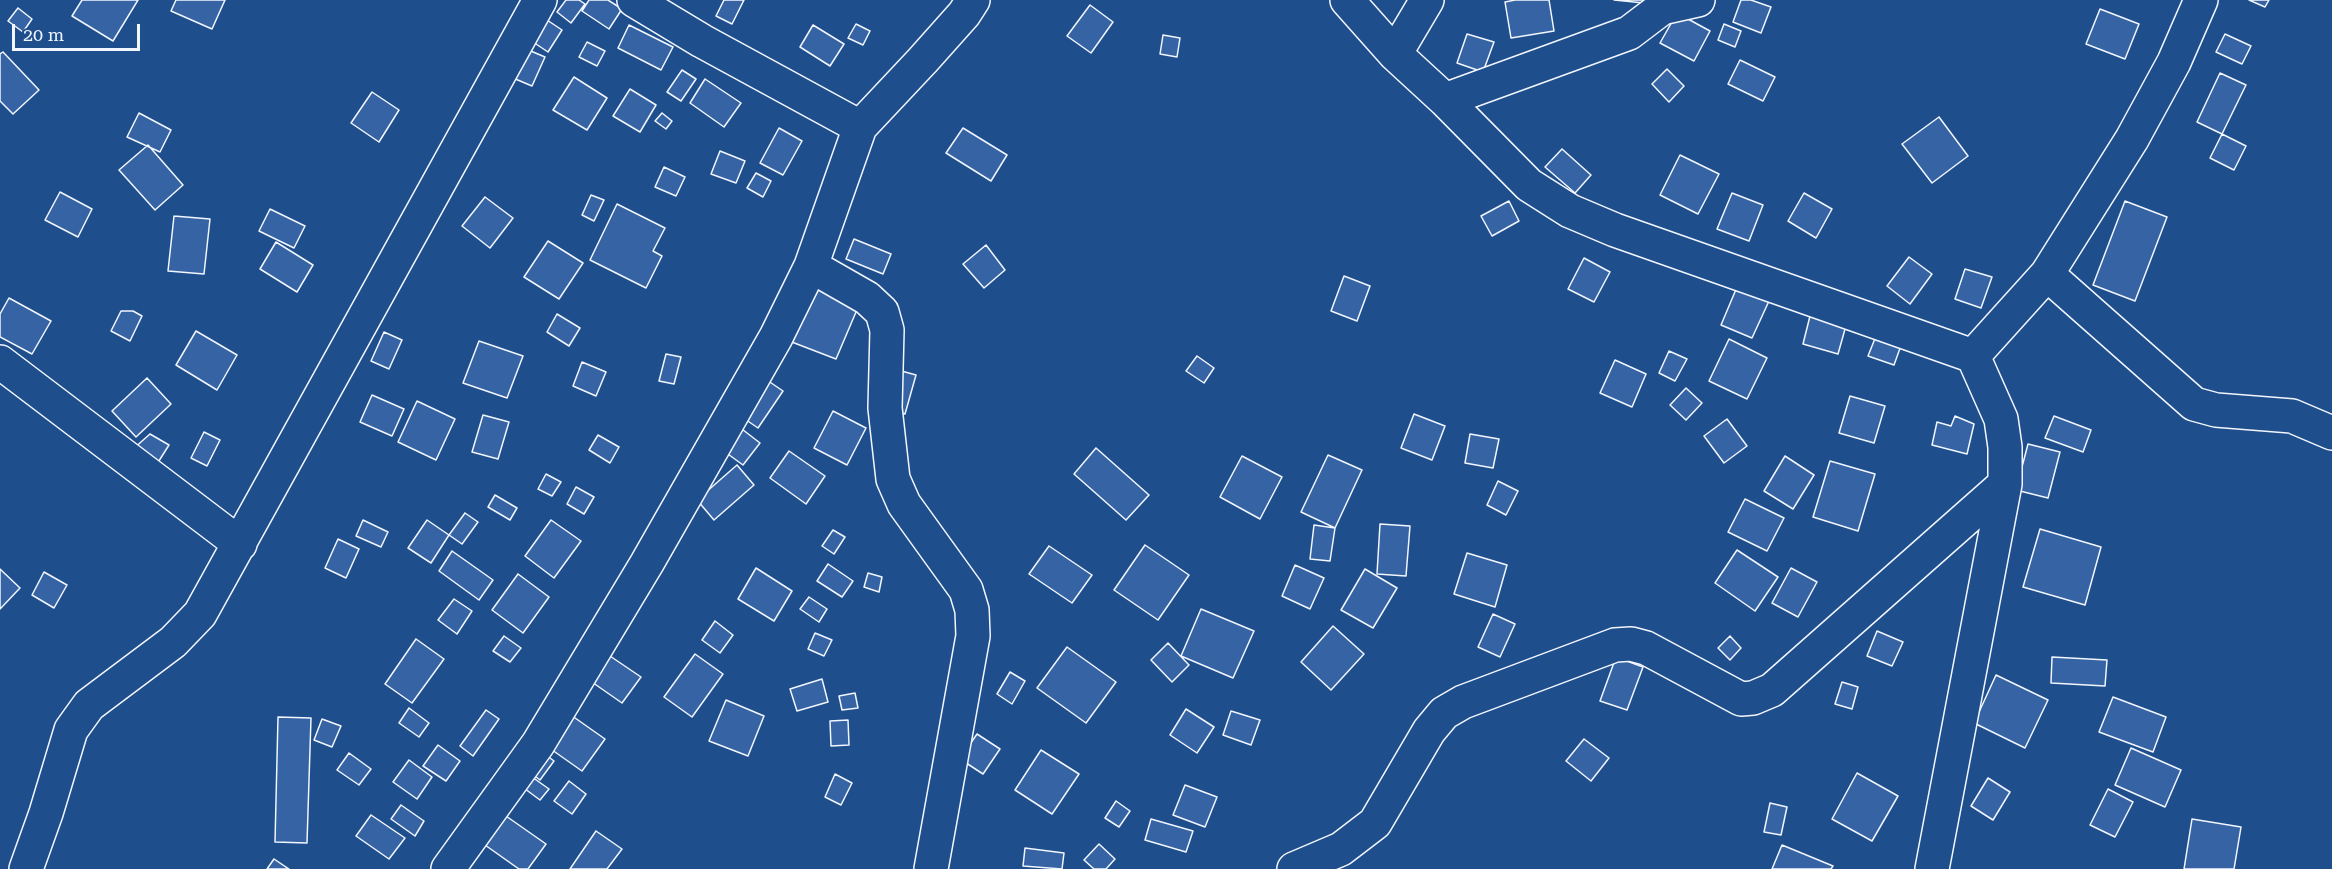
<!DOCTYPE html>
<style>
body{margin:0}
#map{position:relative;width:2332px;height:869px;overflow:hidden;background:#1f4e8c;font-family:"Roboto Serif",serif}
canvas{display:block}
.scale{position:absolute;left:12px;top:24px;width:128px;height:27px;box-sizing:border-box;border:3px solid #f2f6ff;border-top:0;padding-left:8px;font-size:18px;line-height:21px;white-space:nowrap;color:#f2f6ff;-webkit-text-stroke:4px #1f4e8c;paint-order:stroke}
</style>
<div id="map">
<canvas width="2332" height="869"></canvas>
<div class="scale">20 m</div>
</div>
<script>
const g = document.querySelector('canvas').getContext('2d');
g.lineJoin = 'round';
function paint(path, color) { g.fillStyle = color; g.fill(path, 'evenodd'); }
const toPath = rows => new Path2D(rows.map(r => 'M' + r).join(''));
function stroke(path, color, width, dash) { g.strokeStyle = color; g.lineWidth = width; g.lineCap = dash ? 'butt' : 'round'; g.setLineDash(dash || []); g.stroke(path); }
const building = toPath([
 [82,0,138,0,113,41,72,16,82,0],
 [176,0,225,0,212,29,171,11,176,0],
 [566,0,579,0,585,4,571,23,557,12,566,0],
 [589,0,608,0,622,9,609,29,582,11,589,0],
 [724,0,744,0,732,24,716,16,724,0],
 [1515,0,1549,0,1554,31,1511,38,1505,2,1515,0],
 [1614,0,1645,0,1644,3,1614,0],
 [1741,0,1751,0,1771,7,1761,33,1733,22,1741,0],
 [2249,0,2269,0,2265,7,2249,0],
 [1090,5,1113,22,1091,53,1067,36,1090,5],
 [18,8,32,19,23,32,8,21,18,8],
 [2100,9,2139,24,2125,59,2086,44,2100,9],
 [1677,13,1710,31,1694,61,1660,43,1677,13],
 [544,18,562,30,548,52,530,40,544,18],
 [856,24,870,31,863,45,848,38,856,24],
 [1724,24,1741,31,1735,47,1718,40,1724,24],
 [629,25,673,47,661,70,618,48,629,25],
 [813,25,844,44,830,66,800,47,813,25],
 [1467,34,1494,42,1483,72,1457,63,1467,34],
 [2225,34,2251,46,2242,64,2216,52,2225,34],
 [1163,35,1180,38,1177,57,1160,54,1163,35],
 [587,42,605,51,597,66,579,57,587,42],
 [526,49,545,57,532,86,513,78,526,49],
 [3,52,39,90,13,114,0,101,0,54,3,52],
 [1740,60,1775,77,1763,101,1728,84,1740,60],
 [1667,69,1684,86,1669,102,1652,84,1667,69],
 [682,70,696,79,681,101,667,92,682,70],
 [2220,73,2246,85,2222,134,2197,122,2220,73],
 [574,77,607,98,587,130,553,110,574,77],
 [705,79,741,103,724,127,690,103,705,79],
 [630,89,656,105,640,132,613,116,630,89],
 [372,92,399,110,379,142,351,123,372,92],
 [139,113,171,130,160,152,127,137,139,113],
 [662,113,672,121,666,129,655,121,662,113],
 [1939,117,1968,156,1932,183,1902,144,1939,117],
 [779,128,802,141,783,175,760,163,779,128],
 [963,128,1007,155,991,181,946,153,963,128],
 [2222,134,2246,146,2234,170,2210,158,2222,134],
 [148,145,183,185,155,210,119,170,148,145],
 [1562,149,1591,175,1575,193,1545,167,1562,149],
 [720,151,745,161,736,183,711,174,720,151],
 [1680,155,1719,174,1698,214,1660,195,1680,155],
 [664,167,685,177,676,196,655,187,664,167],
 [756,173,771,181,763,197,747,188,756,173],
 [60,192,92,209,78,237,45,220,60,192],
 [1732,193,1763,205,1749,241,1717,229,1732,193],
 [1804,193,1832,209,1816,238,1788,221,1804,193],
 [591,195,604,200,594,221,582,215,591,195],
 [485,197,513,218,490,248,462,226,485,197],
 [1509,201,1519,221,1492,236,1481,216,1509,201],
 [2125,201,2167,217,2135,301,2093,285,2125,201],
 [617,204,665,228,653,251,662,256,646,288,590,260,617,204],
 [270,209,305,226,294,248,259,231,270,209],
 [174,216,210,219,204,274,168,271,174,216],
 [854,239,891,254,883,274,846,259,854,239],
 [548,241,583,263,559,299,524,277,548,241],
 [276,242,313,265,297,292,260,269,276,242],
 [986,245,1005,270,984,288,963,264,986,245],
 [1909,257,1932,274,1910,304,1887,286,1909,257],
 [1584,258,1610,272,1594,302,1568,289,1584,258],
 [1965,269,1992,277,1981,308,1955,299,1965,269],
 [1344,276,1370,286,1357,321,1331,311,1344,276],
 [815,287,859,305,836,359,784,339,815,287],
 [1737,287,1769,301,1752,338,1721,325,1737,287],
 [9,298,51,321,32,354,0,337,0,314,9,298],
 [121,311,133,311,142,316,130,341,111,331,121,311],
 [1811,312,1847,322,1838,354,1803,344,1811,312],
 [557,314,580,328,569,346,547,332,557,314],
 [196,331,237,355,217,390,176,365,196,331],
 [1878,331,1903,340,1894,365,1868,356,1878,331],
 [384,332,402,340,389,369,371,361,384,332],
 [1729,339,1767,358,1747,399,1709,381,1729,339],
 [479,341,523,356,507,398,463,383,479,341],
 [1669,351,1687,359,1675,381,1659,373,1669,351],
 [666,354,681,357,674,384,659,381,666,354],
 [1197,356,1214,368,1204,383,1186,371,1197,356],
 [1615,360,1646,374,1632,407,1600,393,1615,360],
 [582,362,606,372,596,396,573,386,582,362],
 [898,370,916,375,905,414,886,409,898,370],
 [761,376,783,391,758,428,736,413,761,376],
 [147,378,171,404,136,437,112,411,147,378],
 [1686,388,1702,403,1686,420,1670,405,1686,388],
 [372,395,404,409,392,436,360,422,372,395],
 [1850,396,1885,406,1874,443,1839,433,1850,396],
 [417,401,455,419,436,460,398,442,417,401],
 [833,411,866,428,847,465,814,448,833,411],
 [1414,414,1445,426,1432,460,1401,448,1414,414],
 [483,415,509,422,498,459,472,452,483,415],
 [1955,416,1974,424,1967,454,1932,445,1937,422,1951,426,1955,416],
 [2054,416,2091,430,2083,452,2045,438,2054,416],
 [1727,419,1747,446,1724,463,1704,436,1727,419],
 [738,426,760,443,743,465,721,449,738,426],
 [204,432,220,440,207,466,191,458,204,432],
 [150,434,169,445,157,464,133,449,150,434],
 [1470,434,1499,439,1493,468,1465,463,1470,434],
 [598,435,619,447,610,463,589,450,598,435],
 [2028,444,2060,452,2048,498,2016,490,2028,444],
 [1096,448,1149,495,1126,520,1074,474,1096,448],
 [789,451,825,476,806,504,770,478,789,451],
 [1328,455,1362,470,1335,528,1301,512,1328,455],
 [1242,456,1282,477,1260,519,1220,497,1242,456],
 [1785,456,1814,475,1793,509,1764,491,1785,456],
 [1830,461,1875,474,1858,531,1813,517,1830,461],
 [737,465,754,485,714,520,697,500,737,465],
 [546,474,561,482,552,496,538,489,546,474],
 [1498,481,1518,491,1506,515,1487,505,1498,481],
 [576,487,594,497,584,514,567,504,576,487],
 [495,495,517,508,510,520,488,507,495,495],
 [1745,499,1784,518,1767,551,1728,532,1745,499],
 [465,513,478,522,462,544,449,535,465,513],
 [363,520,388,532,381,547,356,536,363,520],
 [427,520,449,535,431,563,408,548,427,520],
 [551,520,581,541,554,578,525,556,551,520],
 [1380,524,1410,526,1406,576,1377,574,1380,524],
 [1314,525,1335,528,1330,561,1310,559,1314,525],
 [2040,529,2101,547,2085,605,2023,587,2040,529],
 [833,530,845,537,834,554,822,546,833,530],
 [338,539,359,549,346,578,325,568,338,539],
 [1145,545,1189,575,1158,620,1114,590,1145,545],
 [1049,546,1092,575,1072,603,1029,574,1049,546],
 [1737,550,1778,577,1755,611,1715,583,1737,550],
 [452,551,493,580,479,600,439,571,452,551],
 [1467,553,1507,565,1495,607,1454,594,1467,553],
 [828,564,853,581,842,597,817,581,828,564],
 [1295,565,1324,578,1310,609,1282,596,1295,565],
 [756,568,792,591,774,621,738,599,756,568],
 [1791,568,1817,582,1798,617,1772,603,1791,568],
 [0,569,20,588,0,609,0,569],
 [1365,569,1397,588,1373,628,1341,610,1365,569],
 [44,572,67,585,54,608,32,595,44,572],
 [868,573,882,577,879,592,864,587,868,573],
 [518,574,549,597,523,633,492,610,518,574],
 [809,597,827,609,819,622,800,609,809,597],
 [454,599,472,611,457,634,438,620,454,599],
 [1201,609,1254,631,1233,678,1181,656,1201,609],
 [1493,614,1515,624,1500,657,1478,647,1493,614],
 [715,621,733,635,720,653,702,640,715,621],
 [1333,626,1364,654,1331,690,1301,662,1333,626],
 [1877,631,1903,642,1892,666,1867,656,1877,631],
 [815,633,832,640,824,656,808,649,815,633],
 [504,636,521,648,510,662,493,651,504,636],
 [1730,636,1741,648,1730,660,1718,648,1730,636],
 [416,639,444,659,412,703,385,684,416,639],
 [1168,643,1189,665,1172,682,1151,660,1168,643],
 [1067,647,1116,682,1086,723,1037,688,1067,647],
 [607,654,641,677,622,703,589,680,607,654],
 [695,654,723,674,692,717,664,697,695,654],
 [1616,657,1643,667,1627,710,1600,701,1616,657],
 [2052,657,2107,660,2105,686,2051,683,2052,657],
 [1010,672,1025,681,1012,704,997,694,1010,672],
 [1996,675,2048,700,2025,748,1974,723,1996,675],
 [822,679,828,702,797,711,790,689,822,679],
 [1842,682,1858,687,1852,709,1835,704,1842,682],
 [855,693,858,708,842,710,839,696,855,693],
 [2113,697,2166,717,2153,752,2099,732,2113,697],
 [726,700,764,716,748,756,709,741,726,700],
 [409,708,429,723,419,737,399,723,409,708],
 [1186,709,1214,727,1197,753,1170,735,1186,709],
 [486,710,499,719,473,756,460,746,486,710],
 [1231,711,1260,720,1251,745,1223,735,1231,711],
 [568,713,605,739,582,771,545,745,568,713],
 [278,717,311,718,307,843,275,842,278,717],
 [322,719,341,726,332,747,314,740,322,719],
 [848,720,849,745,831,746,830,721,848,720],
 [977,734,1000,749,983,774,960,759,977,734],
 [1584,739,1609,758,1591,781,1566,761,1584,739],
 [438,745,460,761,446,781,423,766,438,745],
 [537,748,554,761,540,780,523,767,537,748],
 [2131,748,2181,770,2165,807,2115,785,2131,748],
 [1041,750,1079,774,1052,814,1015,790,1041,750],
 [349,753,371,769,359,785,337,770,349,753],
 [409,760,432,777,417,799,393,782,409,760],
 [525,772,549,789,540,800,517,783,525,772],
 [1857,773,1898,796,1872,841,1832,819,1857,773],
 [835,774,852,783,841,805,825,797,835,774],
 [1988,778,2010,792,1993,820,1971,806,1988,778],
 [569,781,586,794,572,814,554,801,569,781],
 [1185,785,1217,797,1205,827,1173,815,1185,785],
 [2108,789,2133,802,2115,837,2090,825,2108,789],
 [1116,801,1130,811,1119,827,1105,818,1116,801],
 [1770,803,1787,807,1781,835,1764,832,1770,803],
 [401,805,424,821,415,836,391,819,401,805],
 [371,815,405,838,389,859,356,836,371,815],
 [506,816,546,844,528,869,519,869,485,845,506,816],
 [1151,819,1193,831,1186,852,1145,840,1151,819],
 [2192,819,2241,827,2234,869,2184,869,2192,819],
 [596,831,622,849,607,869,570,869,596,831],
 [1099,844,1115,859,1106,869,1094,869,1084,860,1099,844],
 [1782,845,1833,866,1831,869,1772,869,1782,845],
 [1025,848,1064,853,1062,869,1023,866,1025,848],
 [274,859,289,869,267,869,274,859]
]);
const street = toPath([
 [634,0,702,41,860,127],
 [1347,0,1395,54,1445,100,1529,185,1570,211,1615,230,1973,356,2001,419,2005,447,2005,484,1932,869],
 [1395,54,1427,0],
 [1445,100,1629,33,1662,8,1698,0],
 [811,266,867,298,882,312,887,330,885,408,893,479,904,504,966,590,972,610,973,636,931,869],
 [2047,274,2132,139,2174,62,2201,0],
 [1973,356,2047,274,2194,404,2216,410,2292,416,2332,433],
 [0,362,240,544],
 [26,869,46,813,71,730,89,705,173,642,200,614,540,0],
 [448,869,538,744,647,563,776,337,811,266,860,127,923,60,964,14,973,0],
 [1294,869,1341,849,1375,823,1429,731,1444,713,1463,702,1615,645,1631,644,1646,648,1741,699,1753,698,1772,690,2005,484]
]);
paint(building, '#3563a3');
stroke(building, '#f2f6ff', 1.5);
stroke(street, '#f2f6ff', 36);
stroke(street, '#1f4e8c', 33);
</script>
